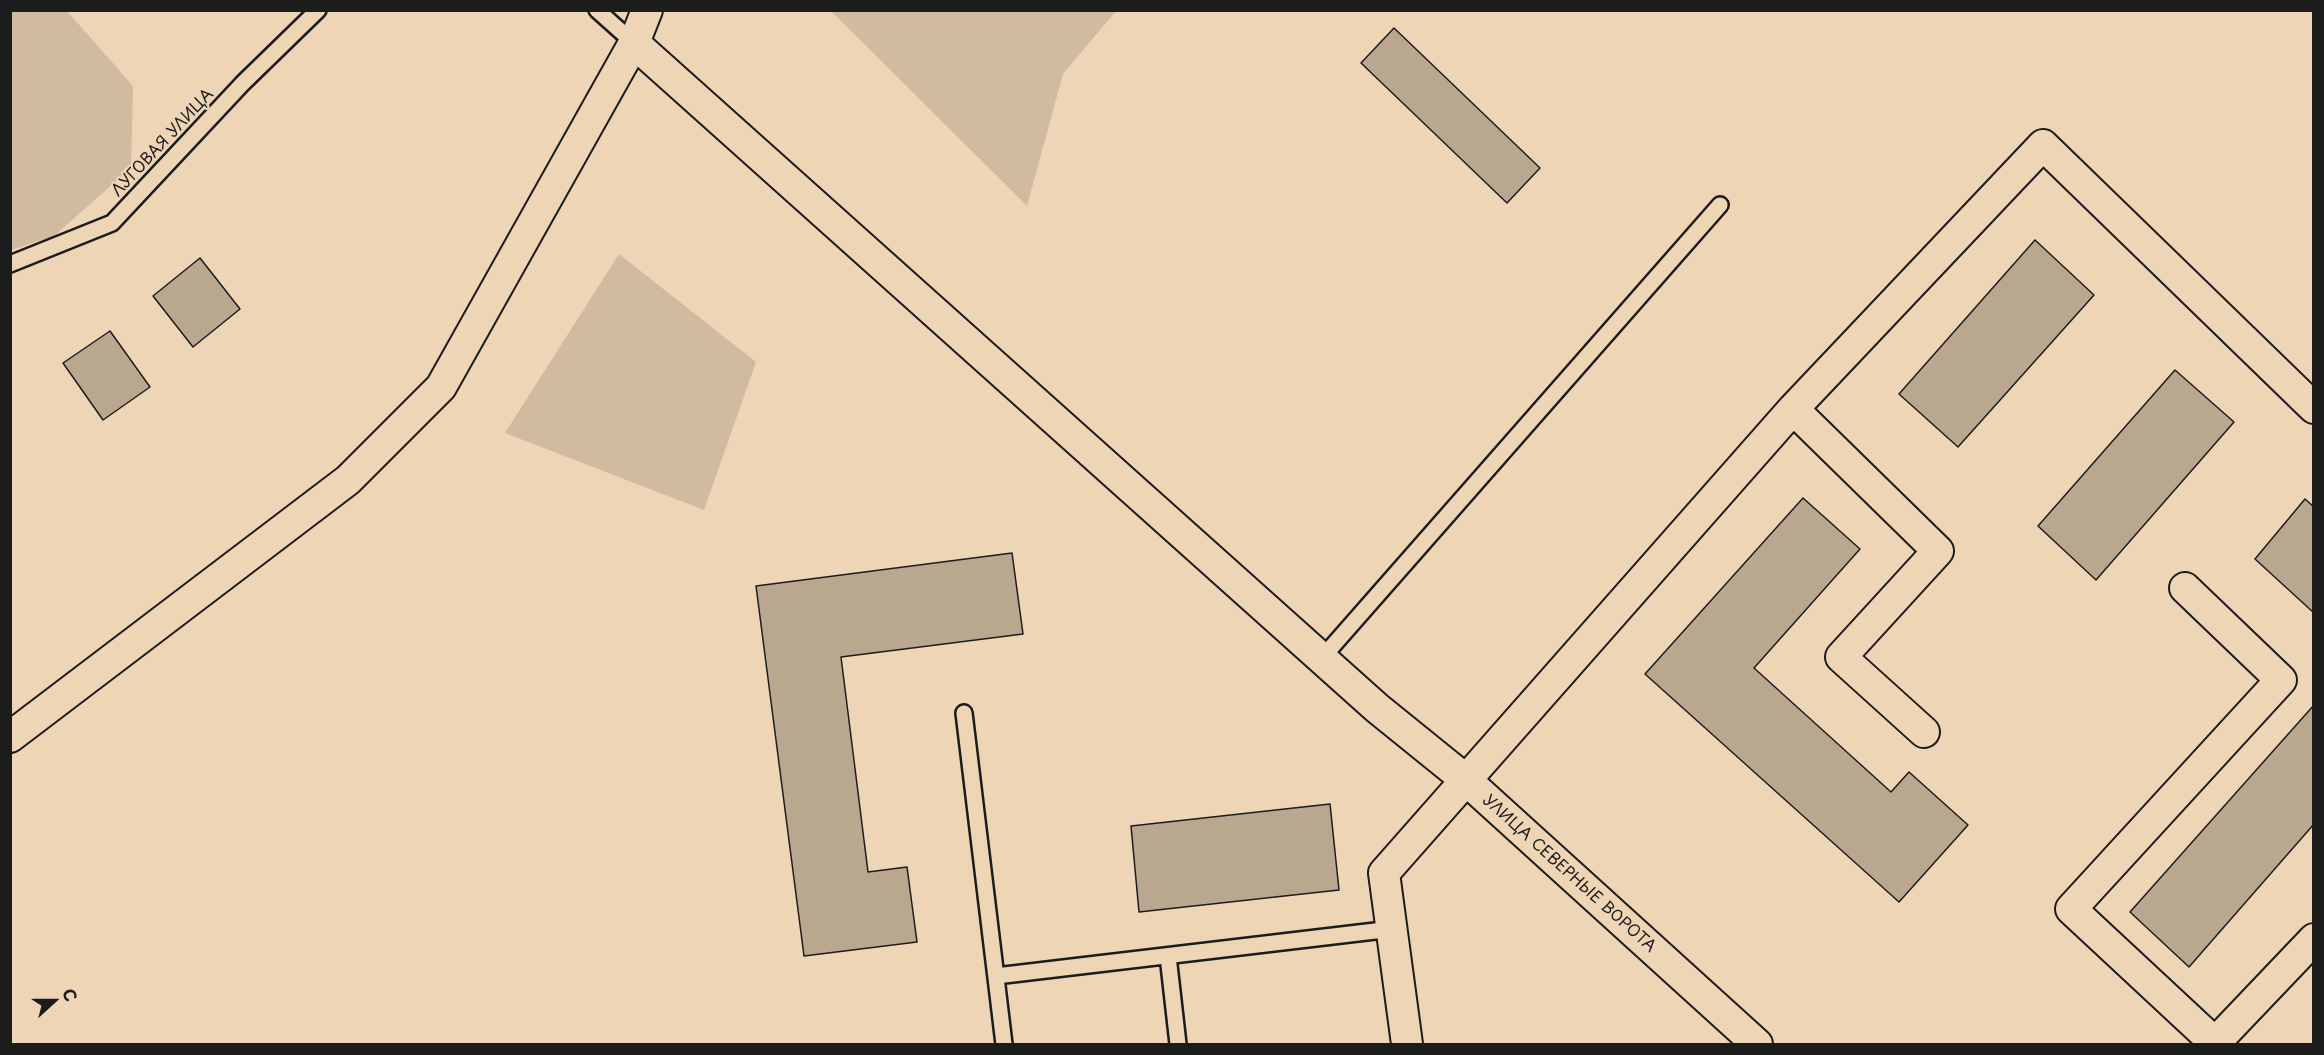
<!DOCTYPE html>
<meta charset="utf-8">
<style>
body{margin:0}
#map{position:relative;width:2324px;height:1055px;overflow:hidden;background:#eed5b6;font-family:"Playpen Sans",sans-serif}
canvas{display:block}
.frame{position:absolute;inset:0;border:12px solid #1c1c1c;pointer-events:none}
.north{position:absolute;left:24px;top:971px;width:60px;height:60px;-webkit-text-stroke:4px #eed5b6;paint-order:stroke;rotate:69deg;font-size:16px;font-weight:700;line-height:24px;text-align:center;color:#1c1c1c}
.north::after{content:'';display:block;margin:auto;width:21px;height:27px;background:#1c1c1c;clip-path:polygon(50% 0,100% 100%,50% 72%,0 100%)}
</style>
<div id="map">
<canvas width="2324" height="1055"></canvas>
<div class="frame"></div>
<div class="north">С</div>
</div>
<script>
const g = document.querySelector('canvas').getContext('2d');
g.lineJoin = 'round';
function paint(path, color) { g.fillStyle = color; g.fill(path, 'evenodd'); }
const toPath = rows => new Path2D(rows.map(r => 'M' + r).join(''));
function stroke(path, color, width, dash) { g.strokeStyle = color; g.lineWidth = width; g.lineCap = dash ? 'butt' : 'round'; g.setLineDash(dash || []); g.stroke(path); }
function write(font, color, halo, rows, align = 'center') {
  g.font = font + ' "Playpen Sans",sans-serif'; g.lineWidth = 4.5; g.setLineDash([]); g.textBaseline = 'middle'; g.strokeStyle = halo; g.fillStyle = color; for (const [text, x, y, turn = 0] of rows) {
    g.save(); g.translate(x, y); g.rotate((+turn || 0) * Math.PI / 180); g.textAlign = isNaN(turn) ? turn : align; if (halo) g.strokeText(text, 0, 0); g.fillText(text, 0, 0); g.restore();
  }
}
const green = toPath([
 [10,11,67,11,133,86,131,168,54,236,11,250],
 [831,11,1116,11,1063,74,1027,206],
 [619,254,756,362,704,510,505,433]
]);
const building = toPath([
 [1394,28,1540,168,1507,203,1361,63,1394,28],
 [2035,240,2094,295,1958,447,1899,394,2035,240],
 [200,258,240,309,193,347,153,296,200,258],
 [110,331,150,387,103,420,63,363,110,331],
 [2175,370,2234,422,2096,580,2038,526,2175,370],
 [1803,498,1860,549,1754,668,1891,792,1909,772,1968,825,1899,902,1645,674,1803,498],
 [2305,499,2314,507,2314,613,2255,559,2305,499],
 [1012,553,1023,634,841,657,868,872,907,867,917,942,804,956,756,586,1012,553],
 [2314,705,2314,824,2189,967,2130,912,2314,705],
 [1330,804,1339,890,1139,912,1131,826,1330,804]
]);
const lane = toPath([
 [597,10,634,43],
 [10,264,112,223,243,83,318,10],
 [1322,658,1720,205],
 [964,713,1004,1044],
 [1168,956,1178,1044],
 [996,976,1392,929]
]);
const street = toPath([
 [634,43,1377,708,1466,780,1757,1044],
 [1793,409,1938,551,1841,657,1924,732],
 [2185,588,2281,680,2071,909,2215,1043],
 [10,737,348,480,441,387,634,43,647,10],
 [1407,1044,1384,873,1793,409,2043,145,2314,408],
 [2214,1044,2314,939]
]);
const streetNames = [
 ["ЛУГОВАЯ УЛИЦА",163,143,-47],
 ["УЛИЦА СЕВЕРНЫЕ ВОРОТА",1569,874,42]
];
paint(green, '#d0baa0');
paint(building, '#baa790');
stroke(building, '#1c1c1c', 1.5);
stroke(lane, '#1c1c1c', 20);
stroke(street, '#1c1c1c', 34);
stroke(lane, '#eed5b6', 15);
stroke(street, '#eed5b6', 30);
write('16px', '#1c1c1c', '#eed5b6', streetNames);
</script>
